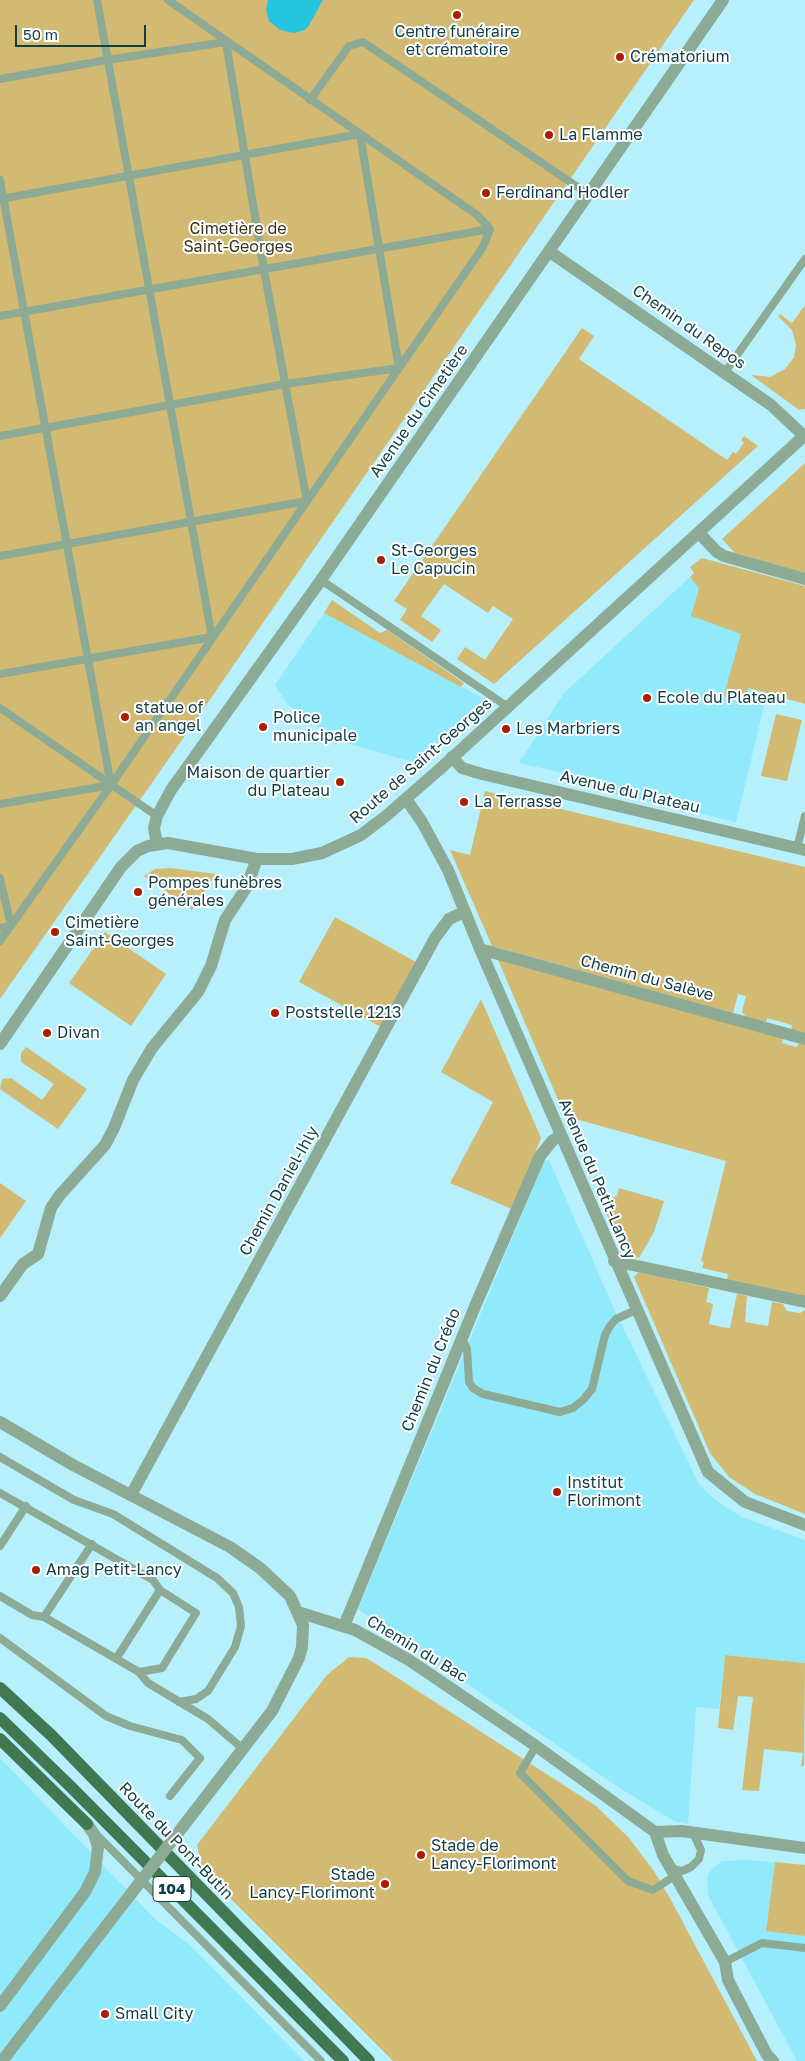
<!DOCTYPE html>
<meta charset="utf-8">
<style>
body{margin:0}
#map{position:relative;width:805px;height:2061px;overflow:hidden;background:#b6f0fc;font-family:"Golos Text",sans-serif}
canvas{display:block}
.scale{position:absolute;left:15px;top:25px;width:131px;height:22px;box-sizing:border-box;border:2px solid #103e46;border-top:0;padding-left:6px;font-size:15px;line-height:18px;white-space:nowrap;color:#103e46;-webkit-text-stroke:4px #fff;paint-order:stroke}
</style>
<div id="map">
<canvas width="805" height="2061"></canvas>
<div class="scale">50 m</div>
</div>
<script>
const g = document.querySelector('canvas').getContext('2d');
g.lineJoin = 'round';
function paint(path, color) { g.fillStyle = color; g.fill(path, 'evenodd'); }
const toPath = rows => new Path2D(rows.map(r => 'M' + r).join(''));
function stroke(path, color, width, dash) { g.strokeStyle = color; g.lineWidth = width; g.lineCap = dash ? 'butt' : 'round'; g.setLineDash(dash || []); g.stroke(path); }
function write(font, color, halo, rows, align = 'center') {
  g.font = font + ' "Golos Text",sans-serif'; g.lineWidth = 4; g.setLineDash([]); g.textBaseline = 'middle'; g.strokeStyle = halo; g.fillStyle = color; for (const [text, x, y, turn = 0] of rows) {
    g.save(); g.translate(x, y); g.rotate((+turn || 0) * Math.PI / 180); g.textAlign = isNaN(turn) ? turn : align; if (halo) g.strokeText(text, 0, 0); g.fillText(text, 0, 0); g.restore();
  }
}
const built = toPath([
 [690,577,699,587,692,616,741,634,745,701,748,688,767,694,736,822,686,810,687,804,664,798,662,805,571,784,572,775,519,763,564,693],
 [324,613,399,653,488,701,419,764,336,740,287,704,275,685],
 [549,1160,614,1309,699,1484,714,1499,742,1517,805,1540,805,1663,725,1655,719,1709,696,1707,688,1824,674,1821,621,1789,358,1609,544,1161],
 [0,1758,155,1919,189,1944,304,2061,0,2061],
 [745,1860,775,1862,766,1931,805,1936,805,2061,797,2061,708,1895,707,1879,711,1869,722,1861]
]);
const green = toPath([
 [0,0,694,0,175,750,0,999],
 [805,305,805,409,799,410,751,375,770,377,785,369,794,357,796,345,792,330,778,316,780,314,792,323],
 [582,328,594,336,579,359,727,460,733,452,736,454,744,443,741,440,744,436,758,446,494,684,457,659,465,647,485,660,513,619,493,606,488,613,444,584,421,616,441,630,432,642,400,620,407,609,394,601],
 [805,463,805,573,735,553,722,539],
 [702,558,805,586,805,704,748,688,745,701,724,695,741,634,691,616,699,588,690,577,694,573,690,567],
 [332,600,380,633,387,630,464,683,461,687,324,613],
 [776,714,802,720,787,781,761,776],
 [485,791,805,867,805,1034,791,1030,792,1025,767,1018,766,1022,746,1017,742,1012,746,996,738,994,733,1013,492,946,450,850,470,855],
 [171,868,216,874,192,910,144,876,155,869],
 [335,917,416,962,381,1027,299,982],
 [105,932,166,974,131,1026,69,983],
 [498,960,783,1038,782,1043,796,1047,800,1043,805,1044,805,1298,727,1280,728,1274,702,1268,704,1262,701,1261,726,1161,565,1116],
 [481,999,541,1138,512,1209,450,1183,493,1102,441,1072],
 [26,1047,87,1089,58,1129,0,1089,2,1079,11,1078,42,1100,54,1084,21,1062,21,1053],
 [0,1183,26,1201,0,1238],
 [619,1188,664,1201,654,1232,639,1258,622,1253,602,1202,617,1196],
 [639,1272,709,1288,706,1302,713,1304,709,1324,721,1327,730,1328,737,1294,747,1296,745,1322,768,1326,772,1302,783,1304,787,1311,800,1313,805,1310,805,1514,755,1494,729,1477,710,1453,634,1277],
 [725,1655,805,1663,804,1766,801,1766,803,1753,764,1749,759,1791,742,1790,753,1697,738,1696,733,1730,718,1728],
 [349,1657,366,1658,376,1664,596,1806,629,1838,654,1871,671,1900,757,2061,393,2061,198,1866,201,1864,197,1845,327,1675],
 [775,1862,805,1865,805,1936,766,1931]
]);
const water = toPath([
 [268,0,323,0,308,27,304,30,294,33,280,30,269,21,266,10]
]);
const service = toPath([
 [0,79,107,60,226,42,264,270,307,501,0,556],
 [310,100,349,46,363,42,588,194],
 [0,180,111,785,0,804],
 [0,199,360,134,399,368,285,384,0,436],
 [0,316,490,229],
 [725,372,805,259],
 [321,580,508,707],
 [0,674,212,637,97,0],
 [0,708,157,816],
 [797,848,805,816],
 [0,878,11,926,0,928],
 [0,941,111,785,399,368,483,247,490,229,477,215,168,0],
 [462,1339,467,1349,469,1382,473,1388,483,1394,560,1412,573,1408,583,1400,592,1389,605,1335,610,1326,616,1319,636,1310],
 [0,1457,74,1500,113,1514,217,1578,233,1593,239,1607,241,1626,235,1647,208,1691,196,1699,179,1702],
 [0,1493,153,1580,160,1590],
 [0,1546,26,1506],
 [0,1596,32,1615,44,1617,139,1672,148,1683,208,1719,243,1749],
 [44,1617,92,1544],
 [0,1638,106,1716,130,1726,182,1740,200,1758,170,1796],
 [116,1659,160,1590,196,1613,162,1668,139,1672],
 [536,1746,520,1773,628,1881,653,1890,676,1875],
 [97,1835,321,2061],
 [671,1868,682,1871,691,1867,699,1859,701,1850,693,1833],
 [725,1962,762,1943,805,1948]
]);
const minor = toPath([
 [550,252,771,405,804,436],
 [699,533,717,552,724,556,805,579],
 [452,757,462,768,482,774,805,850],
 [406,799,422,822,448,870,480,949,708,1472,745,1502,805,1525],
 [157,844,154,828,157,816,171,790,321,580,723,0],
 [480,949,805,1039],
 [614,1261,805,1302],
 [0,1296,23,1264,38,1254,51,1208,59,1196,105,1145,114,1128,133,1080,152,1048,198,992,211,966,225,920,246,888,257,859],
 [131,1495,435,938,449,919,464,912],
 [298,1612,355,1630,409,1660,536,1746,655,1832,682,1831,805,1848],
 [344,1626,476,1304,540,1156,553,1140,561,1136],
 [655,1832,663,1855,725,1962,728,1980,767,2055,773,2061]
]);
const tertiary = toPath([
 [0,1044,121,867,137,851,148,846,168,843,257,859,292,859,322,853,361,835,386,816,441,768,805,435],
 [0,1422,73,1465,230,1547,260,1568,290,1596,303,1625,302,1647,299,1658,272,1711,235,1759],
 [0,2006,85,1892,95,1872,98,1847,94,1834,87,1824]
]);
const primary = toPath([
 [0,1688,51,1735,369,2061],
 [0,1718,71,1787,343,2061],
 [0,1739,87,1824]
]);
const tertiaryBridge = toPath([
 [2,2061,235,1759]
]);
const markers = [
 [457,15,5,"#ab1c01"],
 [620,57,5,"#ab1c01"],
 [549,135,5,"#ab1c01"],
 [486,193,5,"#ab1c01"],
 [381,560,5,"#ab1c01"],
 [647,698,5,"#ab1c01"],
 [125,717,5,"#ab1c01"],
 [263,727,5,"#ab1c01"],
 [506,729,5,"#ab1c01"],
 [340,782,5,"#ab1c01"],
 [464,802,5,"#ab1c01"],
 [138,892,5,"#ab1c01"],
 [55,932,5,"#ab1c01"],
 [275,1013,5,"#ab1c01"],
 [47,1033,5,"#ab1c01"],
 [557,1492,5,"#ab1c01"],
 [36,1570,5,"#ab1c01"],
 [421,1855,5,"#ab1c01"],
 [385,1884,5,"#ab1c01"],
 [105,2014,5,"#ab1c01"]
];
const shields = [
 [172,1889,38]
];
const shieldNames = [
 ["104",172,1889]
];
const poiNames = [
 ["Centre funéraire",457,32,"center"],
 ["et crématoire",457,50,"center"],
 ["Crématorium",630,57],
 ["La Flamme",559,135],
 ["Ferdinand Hodler",496,193],
 ["St-Georges",391,551],
 ["Le Capucin",391,569],
 ["Ecole du Plateau",657,698],
 ["statue of",135,708],
 ["an angel",135,726],
 ["Police",273,718],
 ["municipale",273,736],
 ["Les Marbriers",516,729],
 ["Maison de quartier",330,773,"right"],
 ["du Plateau",330,791,"right"],
 ["La Terrasse",474,802],
 ["Pompes funèbres",148,883],
 ["générales",148,901],
 ["Cimetière",65,923],
 ["Saint-Georges",65,941],
 ["Poststelle 1213",285,1013],
 ["Divan",57,1033],
 ["Institut",567,1483],
 ["Florimont",567,1501],
 ["Amag Petit-Lancy",46,1570],
 ["Stade de",431,1846],
 ["Lancy-Florimont",431,1864],
 ["Stade",375,1875,"right"],
 ["Lancy-Florimont",375,1893,"right"],
 ["Small City",115,2014]
];
const parkNames = [
 ["Cimetière de",238,229],
 ["Saint-Georges",238,247]
];
const streetNames = [
 ["Chemin du Repos",689,327,35],
 ["Avenue du Cimetière",419,411,-55],
 ["Route de Saint-Georges",421,761,-41],
 ["Avenue du Plateau",630,792,13],
 ["Chemin du Salève",647,978,15],
 ["Avenue du Petit-Lancy",597,1179,67],
 ["Chemin Daniel-Ihly",279,1191,-61],
 ["Chemin du Crédo",431,1370,-68],
 ["Chemin du Bac",417,1649,31],
 ["Route du Pont-Butin",176,1841,46]
];
paint(built, '#91eafc');
paint(green, '#d2ba72');
paint(water, '#25c4de');
stroke(service, '#8daa94', 8);
stroke(minor, '#8daa94', 12);
stroke(tertiary, '#8daa94', 12);
stroke(primary, '#417851', 12);
stroke(tertiaryBridge, '#8daa94', 12);
for (const [x, y, r, color] of markers) { const dot = new Path2D(); dot.arc(x, y, r, 0, 2 * Math.PI); g.fillStyle = color; g.fill(dot); stroke(dot, '#fff', 2); }
for (const [x, y, w] of shields) { const box = new Path2D(); box.roundRect(x - w / 2, y - 12.5, w, 25, 4); g.fillStyle = '#fff'; g.fill(box); stroke(box, '#103e46', 1); }
write('bold 15px', '#103e46', null, shieldNames);
write('16px', '#103e46', '#fff', poiNames, 'left');
write('16px', '#3b341d', '#fff', parkNames);
write('16px', '#103e46', '#fff', streetNames);
</script>
